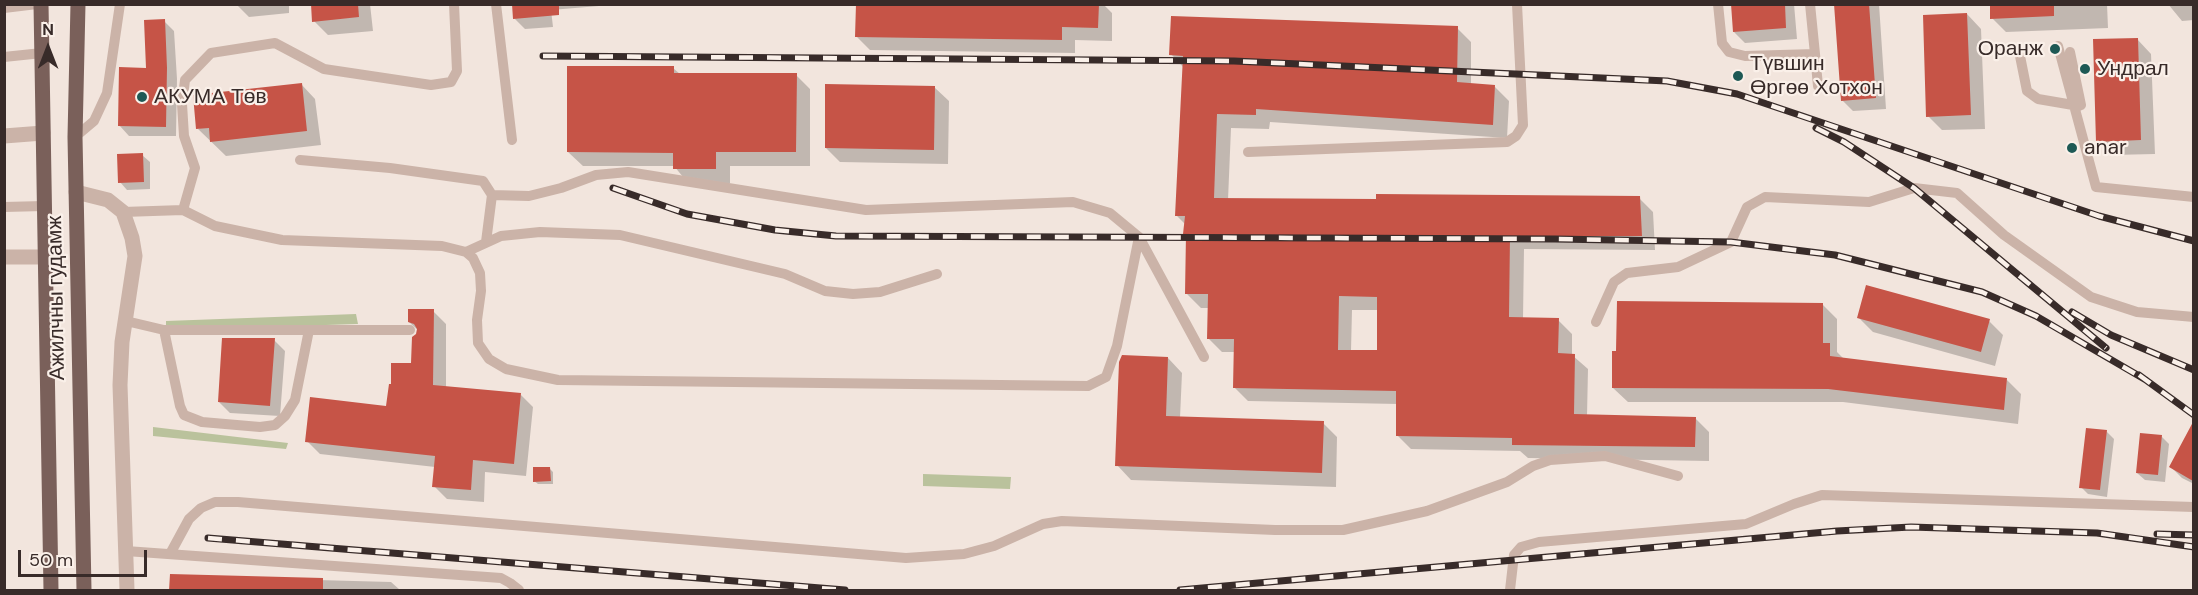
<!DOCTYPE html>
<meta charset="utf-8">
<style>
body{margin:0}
#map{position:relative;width:2198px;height:595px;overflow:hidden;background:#f2e5dd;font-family:"DM Sans",sans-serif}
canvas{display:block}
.frame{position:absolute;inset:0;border:6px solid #382b29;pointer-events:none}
.north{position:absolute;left:18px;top:18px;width:60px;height:60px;-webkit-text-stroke:4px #faf0e9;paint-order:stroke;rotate:0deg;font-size:16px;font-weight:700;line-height:24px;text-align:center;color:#382b29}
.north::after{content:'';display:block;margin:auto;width:21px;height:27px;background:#382b29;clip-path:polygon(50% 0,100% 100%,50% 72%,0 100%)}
.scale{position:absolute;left:18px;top:550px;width:129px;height:27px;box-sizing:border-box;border:3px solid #382b29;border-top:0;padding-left:8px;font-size:18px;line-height:21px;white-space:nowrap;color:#382b29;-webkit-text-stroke:4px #faf0e9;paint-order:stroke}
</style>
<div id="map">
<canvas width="2198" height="595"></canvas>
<div class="frame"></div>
<div class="north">N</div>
<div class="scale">50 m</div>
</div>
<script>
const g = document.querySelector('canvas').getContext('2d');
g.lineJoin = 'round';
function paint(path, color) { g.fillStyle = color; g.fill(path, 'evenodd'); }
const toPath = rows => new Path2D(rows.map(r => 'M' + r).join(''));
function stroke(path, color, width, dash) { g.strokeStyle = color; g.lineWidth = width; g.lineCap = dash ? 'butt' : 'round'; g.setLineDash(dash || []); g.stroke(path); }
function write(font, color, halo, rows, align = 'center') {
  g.font = font + ' "DM Sans",sans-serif'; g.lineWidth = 4.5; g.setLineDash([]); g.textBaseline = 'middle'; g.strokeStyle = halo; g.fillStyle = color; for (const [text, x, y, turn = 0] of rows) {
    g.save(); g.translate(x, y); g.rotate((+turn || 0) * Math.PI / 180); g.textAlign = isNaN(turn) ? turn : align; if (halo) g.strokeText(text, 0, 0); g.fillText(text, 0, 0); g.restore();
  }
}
const green = toPath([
 [356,314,358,324,166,330,166,321],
 [153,427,288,443,286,449,153,436],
 [923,474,1011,477,1010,489,923,486]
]);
const shadow = toPath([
 [236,4,289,4,289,13,249,17],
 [312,4,370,4,373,31,328,35,314,21],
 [513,4,623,4,551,10,553,27,525,29,514,18],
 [857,4,1103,4,1112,13,1112,41,1075,40,1075,53,870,50,857,37],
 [1732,4,1794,4,1797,39,1745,43,1734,32],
 [1835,4,1879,4,1886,109,1853,111,1842,100],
 [1991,4,2107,4,2108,28,2006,32,1992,18],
 [2168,4,2194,4,2194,20,2182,21],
 [1967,14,1981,29,1985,129,1942,130,1928,116],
 [164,21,174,31,177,79,176,136,129,136,119,125,147,69],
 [1457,28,1471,42,1471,84,1495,87,1509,101,1507,138,1270,122,1269,129,1231,128,1228,200,1639,198,1653,212,1655,250,1524,249,1523,319,1558,320,1572,334,1572,355,1588,369,1587,416,1695,418,1709,432,1709,461,1528,458,1520,451,1411,449,1397,435,1398,404,1248,401,1234,387,1235,352,1222,352,1208,338,1209,308,1201,308,1187,294,1188,237,1185,234,1186,225,1177,216,1184,68,1171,54],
 [1352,310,1378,310,1378,352,1351,351],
 [2137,39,2151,54,2155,154,2112,155,2098,141],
 [673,68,680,74,796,75,810,89,810,166,730,166,730,183,688,183,674,166,583,166,568,152],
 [301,84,315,99,321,145,226,156,198,129],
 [934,87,949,101,948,164,840,162,826,148],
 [142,155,150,162,150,189,127,190,120,182],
 [1823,305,1837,319,1837,352,1844,359,2006,379,2021,394,2018,424,1843,402,1628,402,1613,388],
 [433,311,446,324,446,387,520,394,533,407,526,476,485,472,484,502,447,499,434,486,435,467,320,454,307,441,387,407,412,365,419,331,409,322],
 [1859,318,1989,321,2003,335,1995,366,1873,332],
 [274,340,285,351,280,416,230,413,219,402],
 [1168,358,1182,373,1180,418,1323,423,1337,437,1336,487,1131,480,1117,465],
 [2106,431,2114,439,2107,497,2088,494,2081,487],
 [2161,436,2169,444,2165,482,2145,480,2137,473],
 [2187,437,2194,440,2194,484,2182,478,2171,467],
 [550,469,553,472,553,484,538,484,534,481],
 [171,576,391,582,400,590,171,590]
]);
const building = toPath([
 [311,4,358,4,359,17,312,22],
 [512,4,559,4,559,15,513,19],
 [856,4,1099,4,1098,28,1062,27,1062,40,855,37],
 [1731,4,1785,4,1786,28,1733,32],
 [1834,4,1869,4,1876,98,1841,101],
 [1990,4,2054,4,2054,16,1990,19],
 [1967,13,1971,115,1926,117,1923,15],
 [1171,16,1458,26,1457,82,1495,85,1493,125,1256,109,1256,115,1217,114,1214,198,1376,199,1376,194,1640,196,1642,236,1510,236,1509,317,1559,318,1558,353,1575,354,1574,414,1696,417,1695,447,1512,445,1512,438,1396,436,1396,391,1233,388,1234,339,1207,339,1208,294,1185,294,1186,234,1183,234,1185,216,1175,216,1183,56,1169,55],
 [1339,296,1377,297,1377,350,1338,350],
 [165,19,167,68,166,127,118,126,119,67,146,68,144,20],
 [2138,38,2141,140,2096,142,2093,39],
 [567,66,674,66,674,73,797,73,796,152,716,152,716,169,673,169,673,153,567,152],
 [302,83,307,131,210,142,209,128,196,129,193,95],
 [825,84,935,86,934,150,825,148],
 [143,153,144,182,118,183,117,154],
 [1866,285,1990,319,1981,352,1857,318],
 [1617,301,1823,303,1823,343,1830,343,1830,356,2007,378,2004,410,1828,389,1612,388,1612,351,1616,351],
 [408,309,434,309,433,385,521,393,514,464,473,460,471,490,432,487,435,456,305,442,310,397,386,406,389,384,391,384,391,363,411,363,412,337,416,334,417,329,414,324,408,322],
 [222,338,275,338,270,406,218,402],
 [1122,355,1168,357,1166,416,1324,421,1322,473,1115,466,1119,362],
 [2193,422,2193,481,2169,467],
 [2086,428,2107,430,2100,490,2079,488],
 [2140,433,2162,435,2158,475,2136,473],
 [533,467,550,467,551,481,533,482],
 [170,574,323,578,323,591,169,591]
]);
const service = toPath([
 [496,4,512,140],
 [1718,4,1722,43,1729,52,1745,56,1815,54,1810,4],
 [4,8,37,4],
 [2058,46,2096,187,2194,197],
 [2070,52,2081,105],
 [1815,54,1818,86],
 [2020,56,2027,91,2038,99,2079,106],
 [4,57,42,53],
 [75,137,94,121,107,93,120,4],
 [1248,152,1507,142,1516,136,1523,125,1517,4],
 [300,160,390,168,483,181,492,195,529,196,561,188,596,175,628,172,866,210,1073,202,1110,213,1139,237,1204,357],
 [4,207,44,206],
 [183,210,195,168,184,136,182,104,185,80,211,53,275,43,324,69,431,85,451,82,457,71,454,4],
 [123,212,183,210,215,226,282,240,442,246,466,252,473,258,480,273,481,291,477,320,478,343,489,359,506,369,558,380,1088,386,1106,377,1117,346,1139,237],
 [486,242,492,195],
 [466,252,501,236,540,232,620,235,785,274,825,291,853,294,880,292,937,274],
 [126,321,164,330,410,330],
 [1596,322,1614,282,1627,273,1678,267,1731,242,1747,207,1765,197,1869,202,1914,188,1957,193,2004,235,2091,297,2137,312,2194,317],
 [164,330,180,406,184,415,202,422,260,427,275,425,285,416,295,400,309,330],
 [126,551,501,578,510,583,519,590],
 [170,554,189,519,201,508,215,502,238,502,906,558,964,554,994,546,1043,524,1062,521,1275,530,1343,530,1427,511,1507,482,1533,466,1550,460,1605,456,1678,476],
 [1510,590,1514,555,1521,547,1539,542,1746,524,1794,504,1822,495,2194,507]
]);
const minor = toPath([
 [4,136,43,133],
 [76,192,108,200,123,212,132,238,135,256,122,342,120,385,127,590],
 [4,257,45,257]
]);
const primary = toPath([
 [41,4,51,590],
 [78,4,75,137,84,590]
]);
const rail = toPath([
 [543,56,1234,61,1667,81,1737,94,2099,216,2194,241],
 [1816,128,1844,142,1914,188,2106,348],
 [613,188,687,214,775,230,836,236,1555,239,1731,242,1835,255,1982,292,2036,316,2146,380],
 [2072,312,2111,335,2194,370],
 [2139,375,2194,415],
 [2157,534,2194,535],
 [208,538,845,590],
 [1180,590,1837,531,1911,527,2097,533,2194,547]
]);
const markers = [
 [2055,49,6,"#1e5955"],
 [2085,69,6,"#1e5955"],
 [1738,76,6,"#1e5955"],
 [142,97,6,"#1e5955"],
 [2072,148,6,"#1e5955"]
];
const poiNames = [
 ["Оранж",2043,49,"right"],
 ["Түвшин",1750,64],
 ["Өргөө Хотхон",1750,88],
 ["Ундрал",2097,69],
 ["АКУМА Төв",154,97],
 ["anar",2084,148]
];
const streetNames = [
 ["Ажилчны гудамж",57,298,-91]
];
paint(green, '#bac29c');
paint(shadow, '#0003');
paint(building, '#c65447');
stroke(service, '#cbb3a8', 10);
stroke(minor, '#cbb3a8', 15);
stroke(primary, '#7a605a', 15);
stroke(rail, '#382b29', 7);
stroke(rail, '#faf0e9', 4.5, [14]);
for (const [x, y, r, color] of markers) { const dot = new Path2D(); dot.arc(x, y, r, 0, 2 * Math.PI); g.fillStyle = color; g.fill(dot); stroke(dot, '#faf0e9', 2); }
write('21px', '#382b29', '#faf0e9', poiNames, 'left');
write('21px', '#382b29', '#faf0e9', streetNames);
</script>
